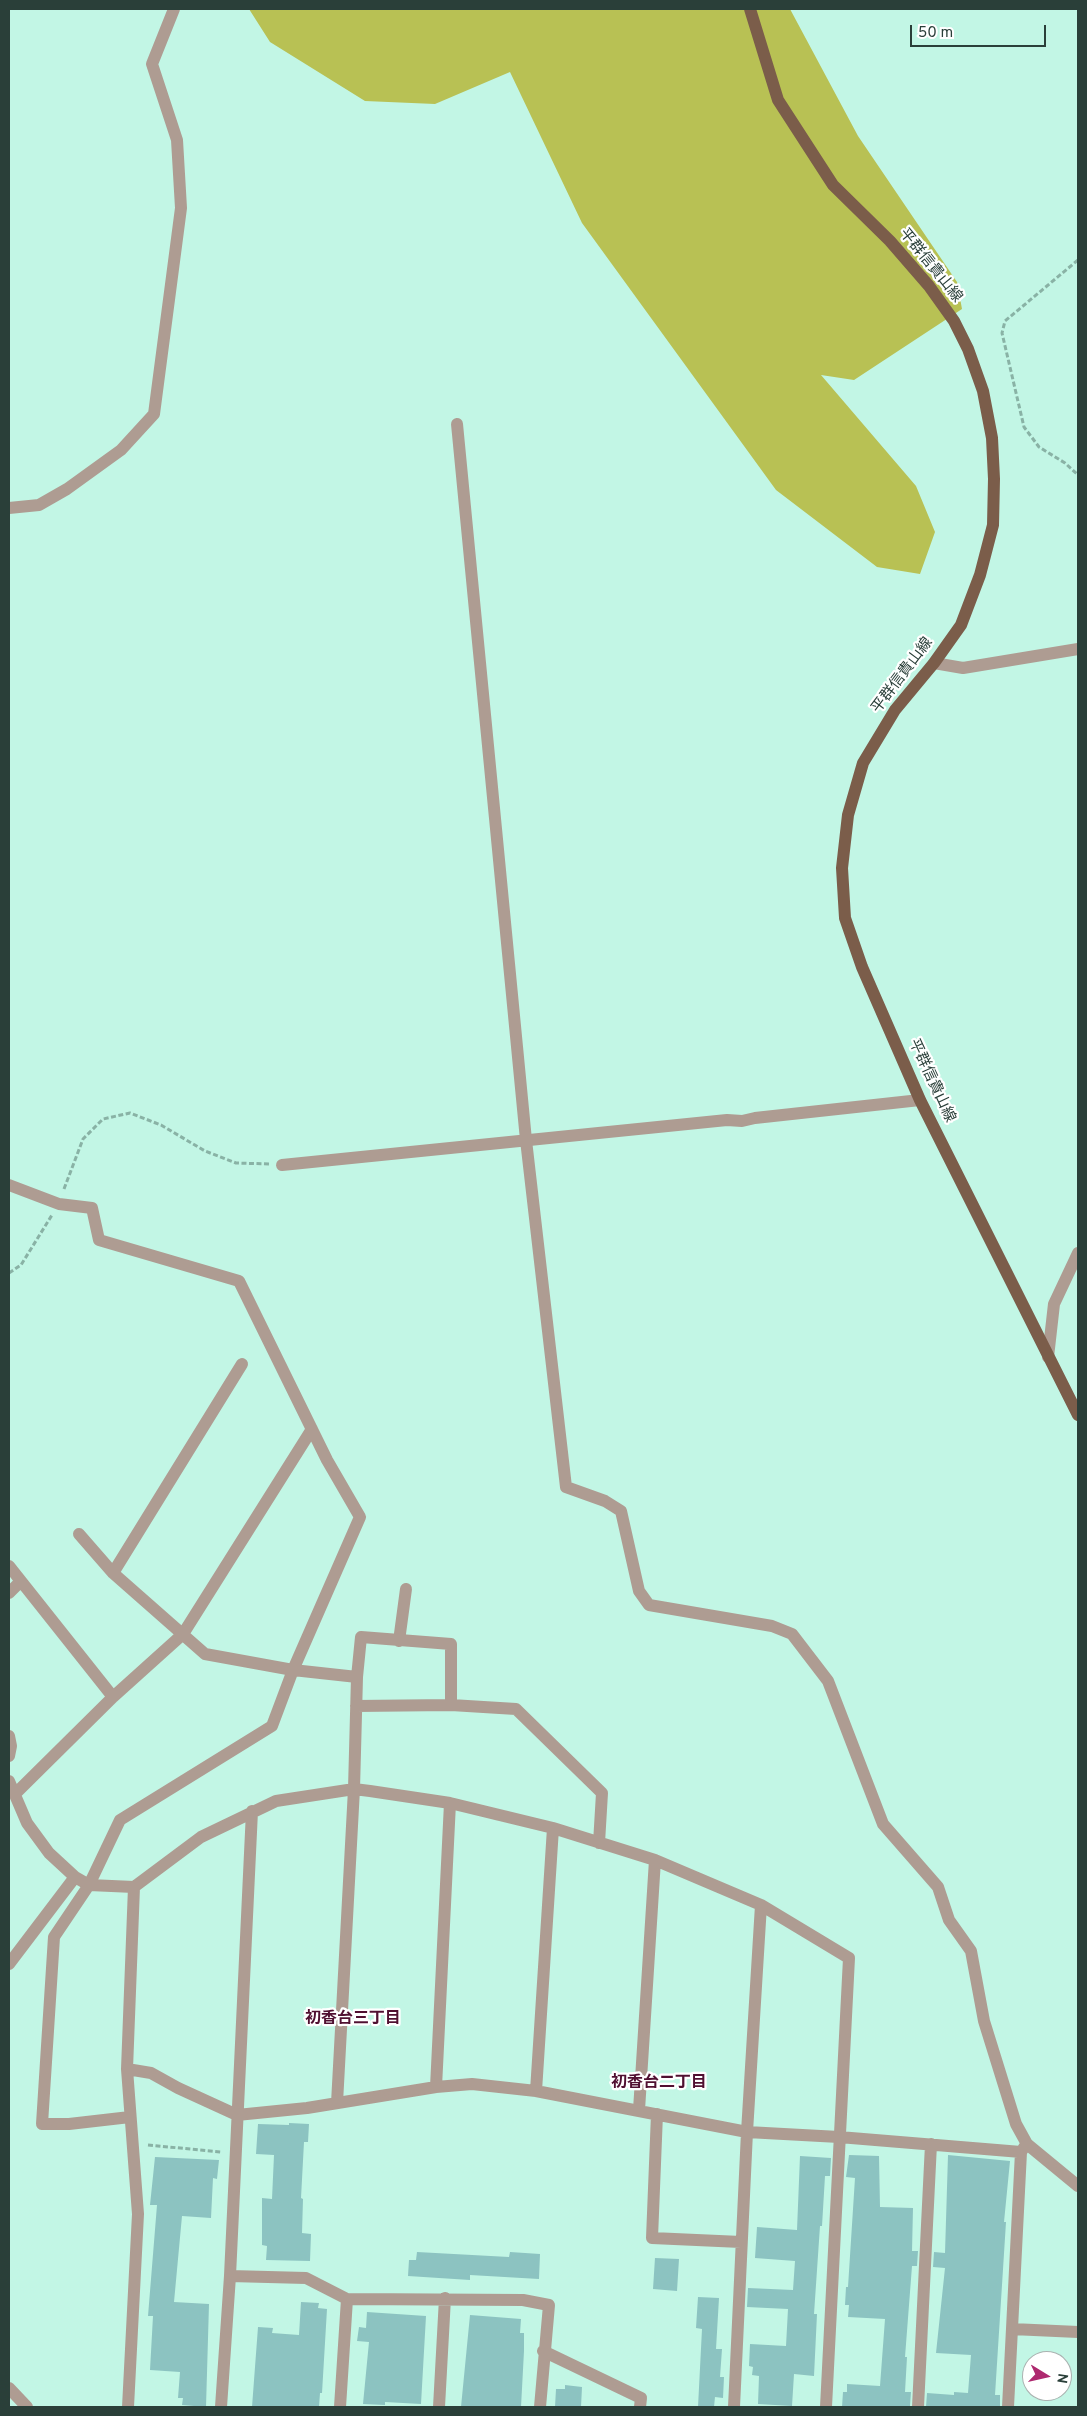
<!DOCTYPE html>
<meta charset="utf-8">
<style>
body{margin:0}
#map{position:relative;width:1087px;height:2416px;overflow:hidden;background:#c2f6e5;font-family:Overpass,sans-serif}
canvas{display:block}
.frame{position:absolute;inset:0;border:10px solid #2a3f39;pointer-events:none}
.north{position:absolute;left:1022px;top:2351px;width:50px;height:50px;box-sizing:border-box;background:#fff;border:1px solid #aab2b0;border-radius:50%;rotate:99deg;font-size:14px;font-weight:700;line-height:20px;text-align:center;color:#2a3f39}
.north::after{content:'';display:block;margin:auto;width:18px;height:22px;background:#ae296f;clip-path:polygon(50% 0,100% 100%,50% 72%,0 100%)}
.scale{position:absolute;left:910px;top:25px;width:136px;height:22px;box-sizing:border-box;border:2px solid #2a3f39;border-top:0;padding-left:6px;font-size:15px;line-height:18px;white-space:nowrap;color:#2a3f39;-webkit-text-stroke:4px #fff;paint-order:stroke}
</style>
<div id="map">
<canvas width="1087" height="2416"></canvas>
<div class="frame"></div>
<div class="north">N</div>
<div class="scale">50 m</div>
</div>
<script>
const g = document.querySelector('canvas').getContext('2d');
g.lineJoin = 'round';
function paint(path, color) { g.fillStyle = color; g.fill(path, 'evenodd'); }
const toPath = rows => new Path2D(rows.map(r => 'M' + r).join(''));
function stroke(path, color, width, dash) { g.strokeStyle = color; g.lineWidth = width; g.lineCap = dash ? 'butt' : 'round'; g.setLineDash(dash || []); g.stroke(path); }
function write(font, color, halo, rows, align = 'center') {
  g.font = font + ' Overpass,"Noto Sans JP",sans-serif'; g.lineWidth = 4.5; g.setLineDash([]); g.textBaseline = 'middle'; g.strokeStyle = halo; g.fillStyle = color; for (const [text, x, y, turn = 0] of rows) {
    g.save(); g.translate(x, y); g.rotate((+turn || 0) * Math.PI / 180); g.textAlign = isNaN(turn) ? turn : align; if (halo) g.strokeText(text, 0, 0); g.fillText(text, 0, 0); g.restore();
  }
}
const forest = toPath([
 [249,9,790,9,858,136,957,282,962,309,854,380,821,375,916,486,935,532,920,574,877,567,776,490,582,223,510,72,435,104,365,101,270,42]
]);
const building = toPath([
 [289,2123,309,2124,308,2142,304,2142,301,2198,303,2199,302,2233,311,2234,310,2261,266,2260,267,2246,262,2245,262,2198,272,2199,274,2155,256,2154,258,2124,289,2125],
 [849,2155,879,2156,880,2207,913,2208,912,2251,918,2251,917,2266,912,2266,905,2357,907,2357,905,2392,911,2392,910,2406,842,2407,843,2392,847,2392,847,2384,880,2386,885,2319,848,2317,849,2305,845,2305,846,2287,848,2287,855,2178,846,2177],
 [948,2155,1010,2161,1004,2222,1006,2222,995,2395,1000,2395,1000,2407,926,2407,927,2393,954,2395,954,2392,968,2393,971,2355,936,2353,945,2268,933,2267,934,2252,945,2253],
 [800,2156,831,2158,830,2176,825,2176,822,2226,820,2226,814,2314,817,2314,814,2376,794,2374,792,2406,758,2404,759,2376,752,2375,753,2367,749,2366,750,2344,786,2346,788,2309,747,2307,748,2288,793,2290,795,2261,755,2258,757,2227,797,2230],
 [155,2157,219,2160,217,2179,213,2178,211,2218,182,2216,174,2302,209,2304,206,2407,182,2405,183,2398,178,2398,180,2372,150,2370,153,2316,148,2316,157,2205,150,2205],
 [417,2252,509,2257,510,2252,540,2254,539,2279,470,2275,470,2280,408,2276,409,2260,416,2260],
 [655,2258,679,2259,677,2291,653,2289],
 [698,2297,719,2298,716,2349,722,2349,720,2377,724,2377,723,2398,715,2397,714,2407,698,2407,702,2329,696,2328],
 [301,2302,319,2303,318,2308,327,2309,322,2393,320,2393,319,2407,252,2407,258,2327,273,2328,272,2333,299,2335],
 [367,2312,426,2316,421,2404,385,2402,385,2405,363,2404,369,2342,357,2341,359,2327,366,2328],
 [470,2315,521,2319,520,2333,524,2333,524,2351,521,2407,461,2407],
 [565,2385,582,2387,581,2407,555,2407,556,2389,565,2389]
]);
const path = toPath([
 [1078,260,1005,321,1002,333,1024,427,1039,447,1065,463,1078,475],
 [64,1189,83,1139,103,1119,130,1113,161,1125,205,1151,236,1163,269,1164],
 [9,1273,21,1265,52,1215],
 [148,2145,221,2152]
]);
const minor = toPath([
 [457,424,526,1140,566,1487,605,1501,621,1511,639,1591,649,1605,772,1626,792,1634,828,1681,883,1824,938,1887,949,1920,971,1951,984,2021,1016,2124,1027,2144,1078,2186],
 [9,508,39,505,67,489,121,450,154,414,181,208,177,140,152,64,174,9],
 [934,663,963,668,1078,649],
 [282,1165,727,1120,742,1121,755,1118,920,1100],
 [9,1185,59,1204,92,1208,99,1240,239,1281,327,1460,360,1517,293,1670,272,1726,120,1820,89,1885,54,1937,42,2124,69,2124,130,2117],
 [1048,1357,1054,1304,1078,1253],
 [79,1534,113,1573,205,1654,293,1670,357,1677,354,1789,337,2103],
 [9,1566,113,1697],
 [113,1573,242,1364],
 [9,1593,21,1581],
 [399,1641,406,1589],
 [357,1677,361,1637,451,1644,451,1705],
 [356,1706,451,1705,516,1709,602,1793,599,1843],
 [9,1736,11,1746,9,1756],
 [9,1781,27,1823,49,1853,75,1877,89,1885,134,1887,201,1837,276,1801,354,1789,370,1791,450,1803,553,1828,655,1860,761,1905,849,1958,826,2407],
 [15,1794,113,1697,183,1634,312,1429],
 [134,1887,127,2069,151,2073,178,2088,237,2115,307,2108,436,2087,472,2084,536,2091,747,2132,839,2137,1021,2152],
 [9,1964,75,1877],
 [127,2069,138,2214,128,2407],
 [436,2087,450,1803],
 [536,2091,553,1828],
 [639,2110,655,1860],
 [657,2114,652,2238,741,2242],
 [230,2276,306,2278,347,2299,523,2300,549,2305,540,2407],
 [1012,2329,1078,2332],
 [543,2351,641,2398,640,2407],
 [9,2388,27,2407],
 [221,2407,230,2276,252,1811],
 [340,2407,347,2299],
 [439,2407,445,2298],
 [734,2407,747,2132,761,1905],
 [918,2407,931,2144],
 [1008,2407,1021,2152,1025,2146]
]);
const major = toPath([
 [750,9,778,100,833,185,890,241,929,286,954,321,968,349,983,391,992,438,994,479,993,525,980,575,961,625,934,663,895,710,863,763,848,815,842,868,845,918,862,967,920,1100,1078,1415]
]);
const streetNames = [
 ["平群信貴山線",930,266,51],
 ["平群信貴山線",903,676,-53],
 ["平群信貴山線",931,1081,65]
];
const neighbourhoodNames = [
 ["初香台三丁目",353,2020],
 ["初香台二丁目",659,2084]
];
paint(forest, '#b8c154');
paint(building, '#8cc3c1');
stroke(path, '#89b2a5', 3, [5, 2.5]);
stroke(minor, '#ae9c92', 12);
stroke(major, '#7b5d4a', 12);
write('15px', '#2a3f39', '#fff', streetNames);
write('bold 16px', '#501031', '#fff', neighbourhoodNames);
</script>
